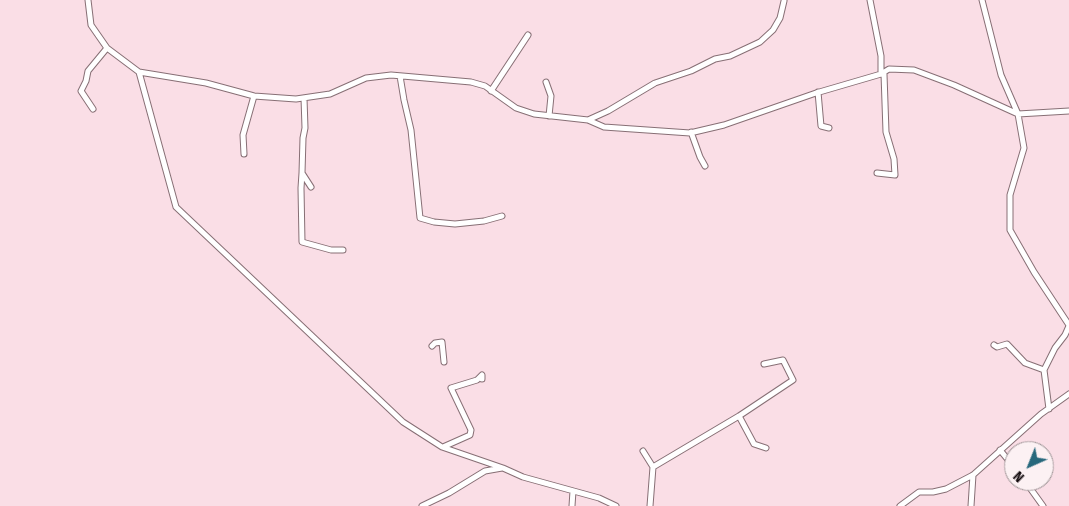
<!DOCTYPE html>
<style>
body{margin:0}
#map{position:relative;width:1069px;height:506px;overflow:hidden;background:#fadee6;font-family:"Fira Sans Condensed",sans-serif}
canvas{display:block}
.north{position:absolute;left:1004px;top:441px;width:50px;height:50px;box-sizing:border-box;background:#fcf1f3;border:1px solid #9f9597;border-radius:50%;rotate:224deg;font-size:14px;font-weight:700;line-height:20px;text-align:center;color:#130a0d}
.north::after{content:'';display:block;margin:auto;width:18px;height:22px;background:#27687c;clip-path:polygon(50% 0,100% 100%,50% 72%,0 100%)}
</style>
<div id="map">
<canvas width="1069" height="506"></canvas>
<div class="north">N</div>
</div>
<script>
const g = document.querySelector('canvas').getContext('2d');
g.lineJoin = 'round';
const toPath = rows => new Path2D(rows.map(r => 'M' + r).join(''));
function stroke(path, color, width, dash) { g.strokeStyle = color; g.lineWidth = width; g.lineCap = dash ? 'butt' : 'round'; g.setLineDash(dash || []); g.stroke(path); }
const minor = toPath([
 [88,0,91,25,107,48,139,72,176,207,403,422,442,447,503,468,523,477,599,498,616,506],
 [870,0,881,56,881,74],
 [139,72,206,83,254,96,296,99,330,94,366,78,391,75,471,82,485,86,516,108,534,114,588,120,604,127,690,133,724,125,816,93,881,74,889,69,914,70,954,85,1018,114,1001,75,982,0],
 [400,76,404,100,411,130,420,218,434,222,455,224,484,221,502,216],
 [546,82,551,96,549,116],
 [491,91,528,35],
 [818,92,821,126,829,128],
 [304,98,305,128,303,138,302,173,311,187],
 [93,109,81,91,86,81,88,71,107,48],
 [1069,111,1018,114,1024,148,1010,195,1010,230,1034,272,1069,325],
 [588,120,608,111,655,83,691,71,715,59,730,56,760,42,773,30,780,18,784,1],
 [691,132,700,157,705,166],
 [244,154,243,135,254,96],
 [302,173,301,188,302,242,331,250,343,250],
 [877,173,895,175,894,159,886,132,884,74],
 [994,345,997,347,1007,344,1025,363,1044,370],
 [432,346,435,343,442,342,444,362],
 [1049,409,1044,370,1055,348,1065,335,1069,326],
 [739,416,754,444,766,448],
 [443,447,470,435,471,430,451,388,477,380,482,375,482,379],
 [1000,450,1014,467],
 [643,451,653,467,650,506],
 [653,467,739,416,793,380,783,360,764,364],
 [1025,481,1043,506],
 [422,506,449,493,485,471,502,468],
 [572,506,573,491],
 [900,506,919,492,933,492,946,489,973,475,1041,414,1069,394],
 [971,506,973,475]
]);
stroke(minor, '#876f75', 7);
stroke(minor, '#fff', 5);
</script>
